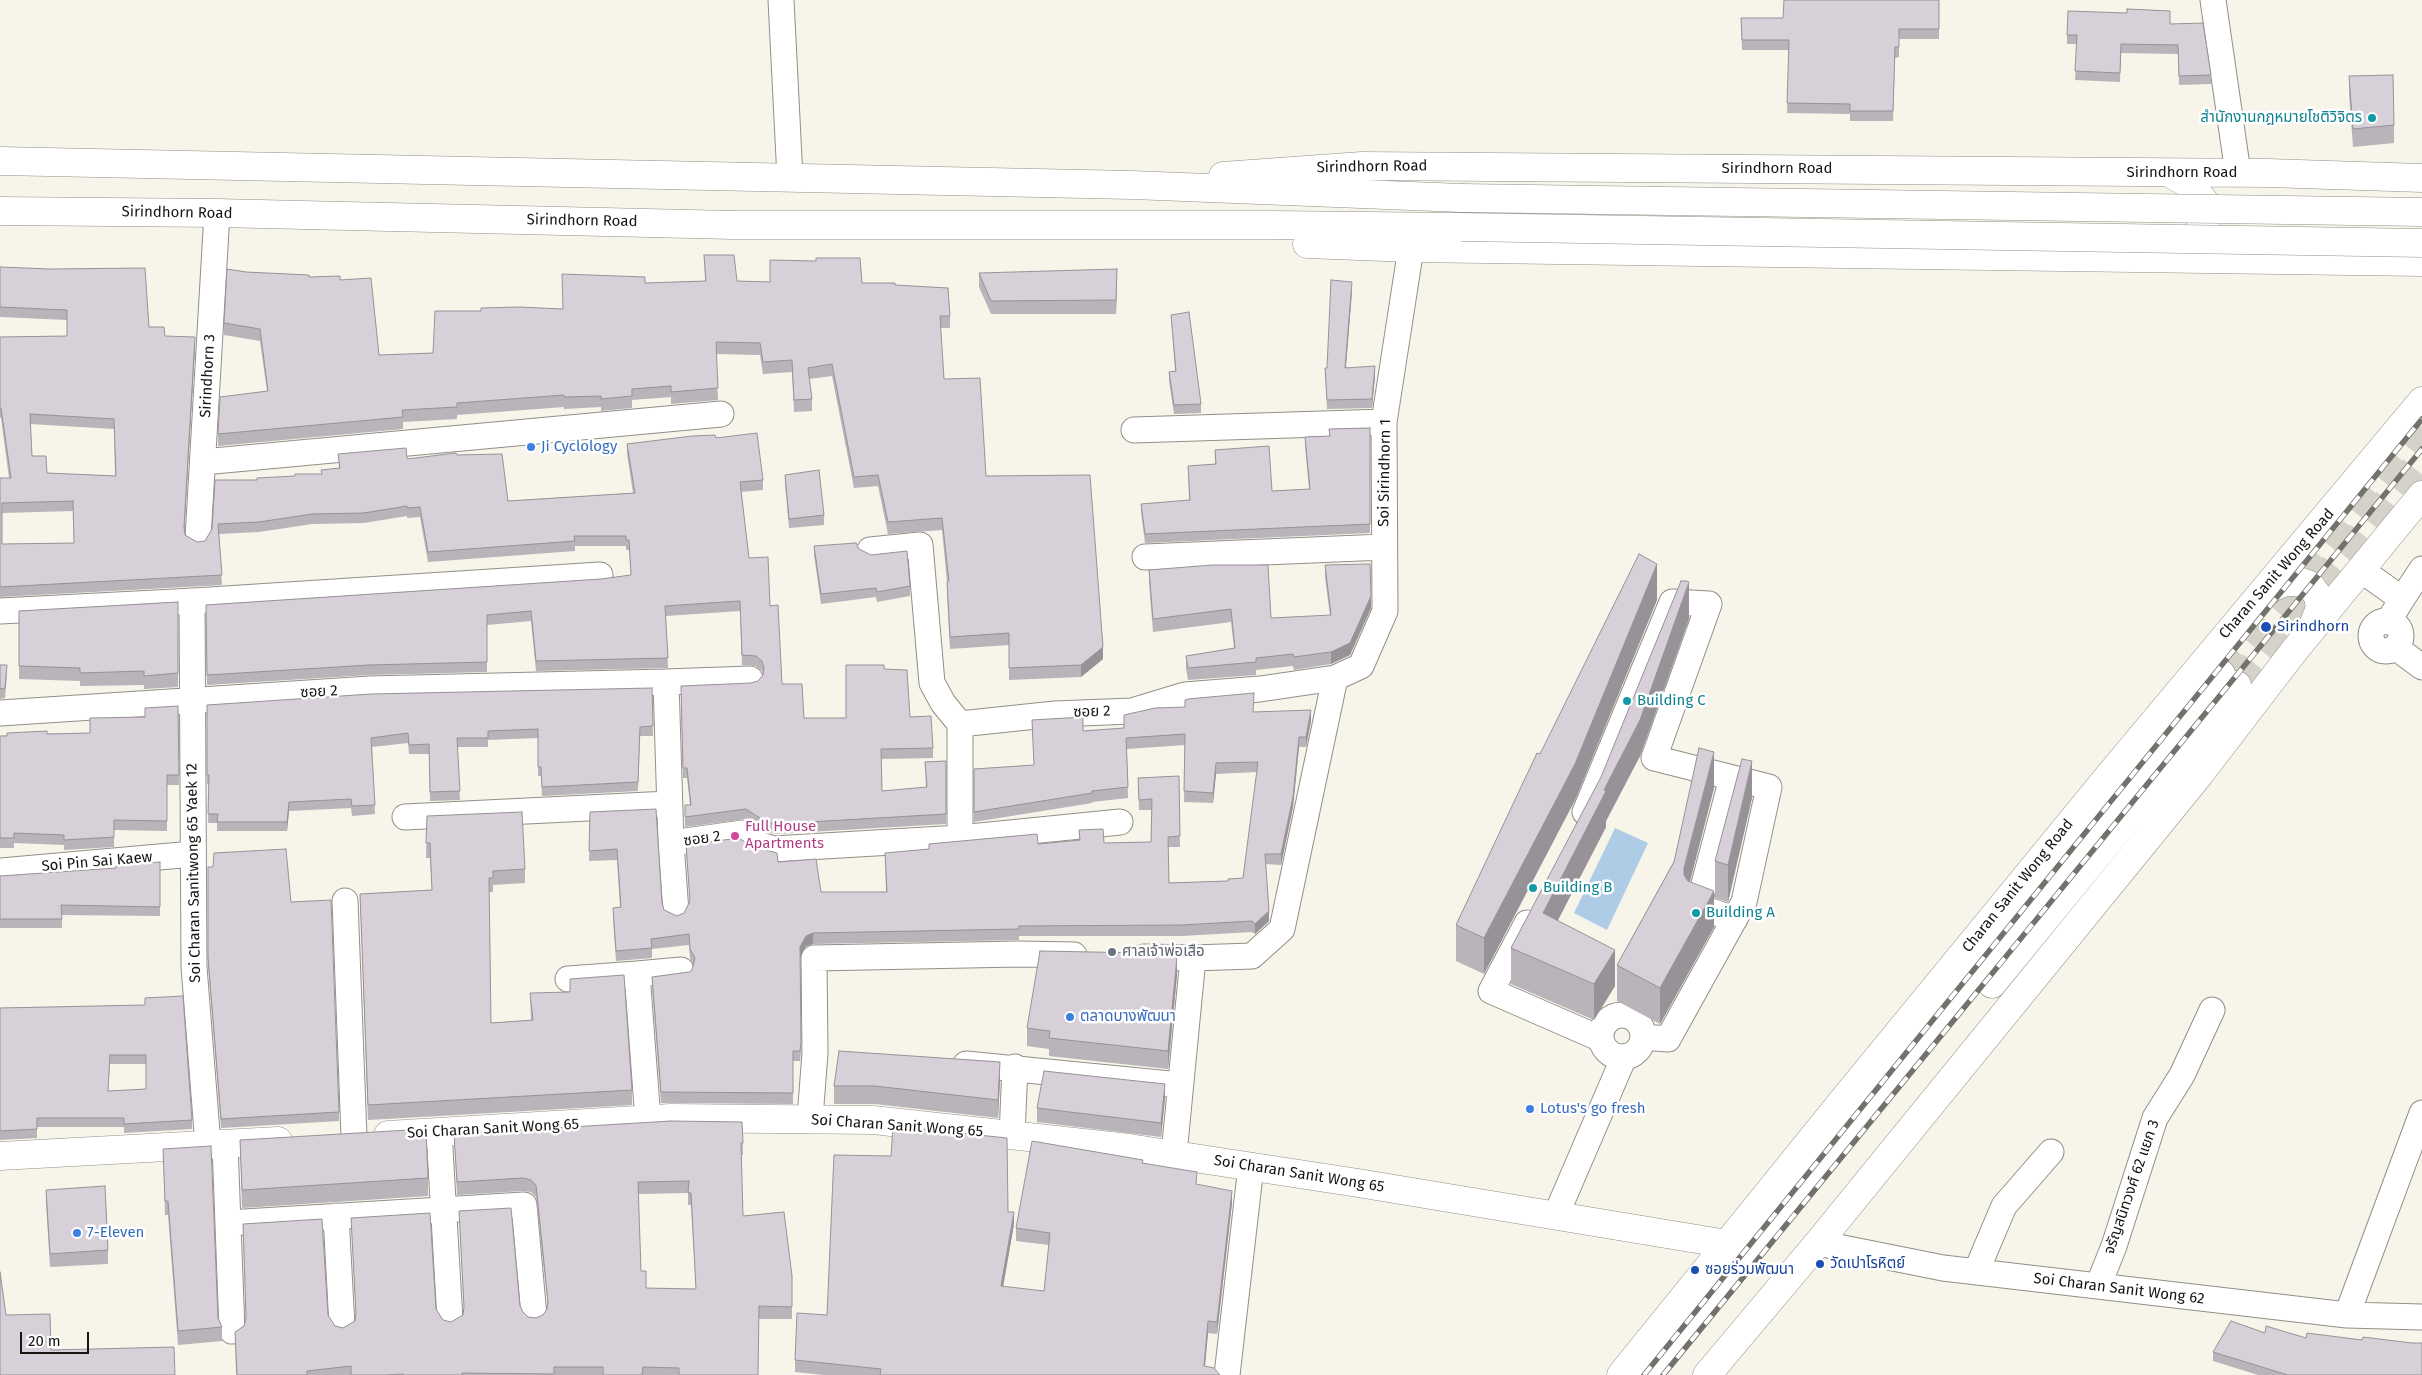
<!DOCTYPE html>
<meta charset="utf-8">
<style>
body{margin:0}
#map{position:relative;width:2422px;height:1375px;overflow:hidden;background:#f7f4ea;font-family:"Fira Sans",sans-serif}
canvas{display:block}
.scale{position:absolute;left:20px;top:1332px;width:69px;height:22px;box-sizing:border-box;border:2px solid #151411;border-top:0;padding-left:6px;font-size:15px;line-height:18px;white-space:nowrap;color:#151411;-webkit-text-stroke:4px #fff;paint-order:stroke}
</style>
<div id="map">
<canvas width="2422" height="1375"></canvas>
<div class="scale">20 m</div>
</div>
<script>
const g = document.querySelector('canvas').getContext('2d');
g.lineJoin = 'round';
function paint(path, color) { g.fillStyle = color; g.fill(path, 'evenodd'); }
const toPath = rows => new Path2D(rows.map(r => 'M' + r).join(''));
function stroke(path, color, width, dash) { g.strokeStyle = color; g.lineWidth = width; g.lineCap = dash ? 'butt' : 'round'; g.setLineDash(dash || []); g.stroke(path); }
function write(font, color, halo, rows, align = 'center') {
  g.font = font + ' "Fira Sans","Noto Sans Thai",sans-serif'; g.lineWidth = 5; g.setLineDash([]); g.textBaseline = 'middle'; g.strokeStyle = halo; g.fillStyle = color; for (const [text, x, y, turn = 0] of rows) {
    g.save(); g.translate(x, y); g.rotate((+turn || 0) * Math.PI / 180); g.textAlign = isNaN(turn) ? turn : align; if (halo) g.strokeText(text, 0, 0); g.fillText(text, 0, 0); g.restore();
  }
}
const water = toPath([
 [1615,828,1648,843,1607,930,1574,913]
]);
const primaryTunnel = toPath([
 [2221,674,2422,427],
 [2237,685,2422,459]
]);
const street = toPath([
 [781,0,790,178],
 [2213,0,2238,173],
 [1134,430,1384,422],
 [203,462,721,414],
 [198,538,217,213],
 [870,550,920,545,932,683,943,703,960,724],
 [1145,557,1384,547],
 [2361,570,2402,599,2388,622],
 [2402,599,2422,569],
 [192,601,194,967,208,1145],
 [0,611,194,601,600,575],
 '2371 636a15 15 0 1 1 30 0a15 15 0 1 1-30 0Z',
 [2395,647,2422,667],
 [666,682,750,679],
 [0,713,370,689,666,682,671,843,743,833,756,843,773,849,960,838,960,724,1055,714,1132,711,1185,695,1260,689,1335,678,1361,666,1385,611,1384,422,1411,248],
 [1732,778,1698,907,1735,919],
 [1585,812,1672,602,1709,604,1654,758,1769,787,1744,902,1668,1039,1643,1037],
 [405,817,669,804],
 [960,838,1120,822],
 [671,843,676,912],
 [0,871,193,854],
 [345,901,354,1136],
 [1527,923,1491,991,1601,1039],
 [1144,957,1193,958,1252,956,1282,929,1335,678],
 [568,979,637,974],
 '1601 1036a21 21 0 1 1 42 0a21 21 0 1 1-42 0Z',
 [966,1064,1180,1085],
 [810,1118,815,1053,814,958,1019,954,1074,955],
 [648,1120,637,974,681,970],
 [439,1132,450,1320],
 [1012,1135,1015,1067],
 [225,1144,232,1331],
 [1174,1154,1193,958],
 [1556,1215,1624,1057],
 [336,1216,342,1326],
 [228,1223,524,1205,534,1316],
 [1818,1243,1943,1268,2347,1315,2422,1317],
 [1976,1272,2004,1206,2051,1152],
 [2098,1286,2114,1246,2155,1118,2182,1075,2212,1010],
 [2347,1315,2422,1113],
 [1227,1375,1251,1166]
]);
const secondary = toPath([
 [388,1135,671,1118,873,1120,1129,1148,1358,1183,1727,1244],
 [0,1156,278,1141]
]);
const primary = toPath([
 [0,161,1132,185,1462,198],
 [2169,173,2192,186,2207,205,2206,223,2193,238,2175,247],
 [1223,176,1362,166,2268,173,2422,178],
 [0,211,217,213,734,225,1271,225,1461,227],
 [1307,244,1411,248,2422,262],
 [2262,595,2273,587,2285,582,2302,582,2310,585,2318,596,2320,608,2312,628],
 [1992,984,2237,685],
 [1621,1375,1844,1099,2108,777,2422,401],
 [1648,1375,2221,674],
 [1707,1375,1818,1243,2199,775,2294,651,2422,495]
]);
const rail = toPath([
 [1644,1375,2422,419],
 [1663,1375,2422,449]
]);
const primaryBridge = toPath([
 [1462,198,2422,212],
 [1461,227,2422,243]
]);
const wall = toPath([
 [1939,0,1939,39,1899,39,1899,57,1895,58,1893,121,1850,121,1850,114,1787,113,1789,50,1742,50,1741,18,1783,18],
 [2170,24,2211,75,2211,84,2179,85,2178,54,2121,53,2120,82,2075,80,2077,44,2067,44,2067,35],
 [2349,76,2394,125,2394,143,2353,147,2349,94],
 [704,255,737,281,770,282,862,283,895,285,950,316,950,328,940,328,944,379,986,476,1103,659,1081,677,1009,680,1009,645,950,649,947,593,947,582,942,530,888,534,878,486,854,488,832,376,809,379,812,399,812,411,794,412,792,372,763,374,760,355,716,354,718,400,671,404,671,397,632,400,632,408,601,411,601,407,564,409,564,407,457,415,457,419,403,422,403,429,218,446,218,434,267,391,260,341,224,335,224,323,246,272,309,277,340,280,379,355,433,353,481,311,563,309,645,283,705,281],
 [0,267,149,327,165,336,195,347,184,529,185,535,197,542,205,541,212,529,257,480,321,474,339,468,338,454,407,459,457,455,508,501,633,493,627,454,627,444,716,438,763,480,763,490,741,492,749,558,770,606,782,684,804,718,846,718,884,669,910,717,933,748,933,758,881,759,882,791,926,788,925,762,946,761,946,824,775,834,763,830,746,819,685,827,685,805,690,805,687,778,683,778,681,696,751,683,758,681,763,675,762,671,756,666,742,665,740,611,666,616,668,668,536,671,531,621,487,625,487,672,369,675,207,685,206,605,601,579,631,575,629,550,626,550,626,546,575,546,575,551,428,562,420,517,407,518,407,516,364,523,312,524,259,532,219,534,222,585,0,597,0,478,9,478,1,418,0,418,0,337,67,336,67,320,0,317],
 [30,424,114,429,115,476,47,473,32,456],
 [73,511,74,543,2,544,2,513],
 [979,273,1117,283,1116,314,991,314,979,287],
 [1352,291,1346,367,1375,376,1372,408,1327,409,1325,368,1327,368],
 [1171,315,1201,404,1201,413,1174,414,1169,381,1169,372,1175,371],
 [1370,428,1370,533,1145,543,1141,512,1141,504,1189,500,1188,466,1215,464,1215,450,1272,491,1309,489,1305,446,1305,437,1329,436,1329,429],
 [785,475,824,515,824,525,789,528,785,484],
 [814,546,859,549,910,586,910,596,877,602,876,597,821,604,814,555],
 [1325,565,1371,608,1350,655,1331,664,1294,670,1293,666,1256,670,1256,675,1188,680,1186,669,1186,656,1234,648,1231,622,1153,632,1149,583,1149,570,1271,618,1330,616,1325,577],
 [1657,600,1575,800,1484,974,1456,961,1456,925,1540,754],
 [178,602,178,687,144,689,144,685,80,686,80,681,19,679,19,611],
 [1689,619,1640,756,1606,821,1606,827,1558,920,1615,986,1594,1020,1511,984,1511,948],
 [0,665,7,675,5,698,0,699],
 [652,688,653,736,640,736,638,791,542,796,541,776,538,776,538,738,488,740,488,747,457,747,460,800,430,801,429,754,409,754,408,743,372,747,375,814,352,816,351,808,289,811,287,831,217,831,217,823,208,823,209,784,207,784,207,705],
 [178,706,179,785,167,785,167,831,114,830,114,847,64,850,64,845,14,843,14,848,0,848,0,736,47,734,90,733],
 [1254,712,1311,721,1306,747,1299,747,1293,807,1281,865,1266,864,1269,921,1255,934,1252,932,1182,936,1019,936,1019,940,813,944,806,946,800,957,801,1053,800,1061,793,1061,793,1104,661,1103,652,987,652,977,689,972,692,970,693,965,690,959,689,945,652,949,652,958,616,961,613,918,613,908,620,907,617,860,589,861,590,812,662,903,664,910,677,916,684,913,690,902,686,845,751,846,778,862,821,892,886,892,885,853,1038,844,1079,840,1079,830,1104,843,1151,842,1152,810,1139,810,1138,778,1179,776,1180,847,1168,847,1169,883,1228,881,1243,878,1257,772,1216,774,1213,803,1184,802,1185,745,1127,749,1128,798,1092,802,1092,803,974,822,974,769,1034,765,1032,720,1083,731,1124,728],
 [1714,788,1690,882,1714,927,1660,1024,1617,1001,1617,965],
 [1752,798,1728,902,1715,898,1715,861],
 [427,816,525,869,525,883,493,885,493,892,489,892,491,1023,531,1020,530,993,632,1090,632,1105,368,1120,360,894,432,890,430,858,426,858],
 [160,862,160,916,62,915,62,928,0,928,0,876,116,868],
 [208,867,339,1112,339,1121,221,1128,208,966],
 [1177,975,1168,1069,1049,1056,1049,1049,1027,1046,1027,1028],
 [145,998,192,1120,192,1129,124,1133,124,1127,37,1127,37,1138,0,1140,0,1008,145,1005],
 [110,1064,146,1064,146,1089,108,1091],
 [1000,1080,998,1118,875,1104,834,1104,834,1086],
 [1165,1098,1161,1137,1037,1122,1037,1108],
 [742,1122,743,1155,741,1155,743,1216,792,1276,792,1319,759,1319,758,1375,236,1375,235,1332,244,1326,246,1320,243,1224,328,1315,335,1326,343,1328,355,1321,356,1315,351,1218,436,1309,443,1320,451,1322,463,1315,464,1309,459,1211,520,1306,523,1312,528,1317,536,1318,543,1315,547,1309,548,1307,536,1197,531,1192,523,1191,457,1195,454,1134],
 [688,1193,688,1205,691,1205,696,1289,646,1288,641,1271,638,1194],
 [240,1140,428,1178,428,1196,242,1208],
 [163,1149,218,1318,222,1327,222,1341,178,1345,168,1215,165,1215],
 [1143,1164,1197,1184,1232,1203,1217,1334,1208,1333,1205,1366,1220,1375,824,1375,795,1372,795,1360,827,1315,1008,1212,1014,1224,1003,1287,1044,1291,1049,1245,1016,1241,1016,1228],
 [46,1190,108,1250,108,1264,50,1267,46,1203],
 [2265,1333,2422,1375,2258,1375,2213,1361,2213,1352]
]);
const shadedWall = toPath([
 [1117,269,1117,283,1116,314,1116,300],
 [1352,282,1352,291,1345,377,1345,368],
 [195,337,195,347,184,537,184,527],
 [1375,366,1375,376,1372,408,1372,399],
 [1657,564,1657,600,1575,800,1484,974,1484,938],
 [1689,582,1689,619,1640,756,1606,821,1606,827,1543,949,1543,913,1604,790],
 [1371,596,1371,608,1350,655,1331,664,1331,652],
 [1103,647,1103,659,1081,677,1081,665],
 [1311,710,1311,721,1306,747,1306,737],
 [1299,737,1299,747,1293,807,1281,865,1281,854],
 [1714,752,1714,788,1684,904,1684,868],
 [1752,761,1752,798,1728,902,1728,865],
 [1216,763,1216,774,1213,803,1213,793],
 [289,802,289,811,287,831,287,822],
 [1714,891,1714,927,1660,1024,1660,988],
 [1269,911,1269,921,1255,934,1255,924],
 [813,933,813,944,806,946,800,958,800,947,806,936],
 [1615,950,1615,986,1594,1020,1594,984],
 [1177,957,1177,975,1168,1069,1168,1051],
 [1000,1062,1000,1080,998,1118,998,1100],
 [1165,1084,1165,1098,1161,1137,1161,1123],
 [1232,1191,1232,1203,1217,1334,1217,1322],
 [1014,1212,1014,1224,1001,1298,1001,1286],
 [1208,1321,1208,1333,1204,1375,1204,1366]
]);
const building = toPath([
 [1784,0,1939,0,1939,29,1899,29,1899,47,1895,47,1893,111,1850,111,1850,104,1787,103,1789,40,1742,40,1741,18,1783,18,1784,0],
 [2127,9,2170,11,2170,24,2203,23,2211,75,2179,76,2178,45,2121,44,2120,73,2075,71,2077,35,2067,35,2068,11,2127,13,2127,9],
 [2393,75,2394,125,2353,129,2349,76,2393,75],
 [704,255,734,255,737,281,770,282,770,260,816,261,816,258,860,258,862,283,895,283,895,285,948,288,950,316,940,316,944,379,980,378,986,476,1090,475,1103,647,1081,665,1009,668,1009,633,950,637,947,582,949,581,942,518,888,522,878,475,854,477,832,364,808,368,812,399,794,400,792,360,763,362,760,343,716,342,718,388,671,392,671,386,632,389,632,396,601,399,601,396,564,397,564,395,457,403,457,407,402,410,403,417,218,434,220,397,268,391,260,329,224,323,227,269,246,272,309,275,309,277,340,276,340,280,371,278,379,355,433,353,435,311,481,311,481,308,519,307,563,309,562,274,645,277,645,283,706,281,704,255],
 [0,267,50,269,145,268,149,327,164,327,165,336,195,337,184,527,185,535,197,542,205,541,212,529,215,480,257,480,257,478,295,476,295,474,322,474,321,470,340,468,338,454,406,448,407,459,456,453,457,455,502,454,508,501,635,493,627,444,692,436,715,435,716,438,757,433,763,480,740,482,749,558,768,557,770,606,778,605,782,684,802,684,804,718,846,718,846,665,884,665,884,669,907,670,910,717,931,716,933,748,881,749,882,791,927,787,925,762,946,761,946,814,775,824,763,820,746,809,685,817,685,805,691,805,687,768,683,768,681,686,751,683,758,681,763,675,764,668,762,661,756,656,742,655,740,601,665,606,668,658,536,661,531,611,487,615,487,662,369,665,207,675,206,605,601,579,631,575,629,540,626,540,626,536,574,536,575,541,428,552,420,507,407,508,407,506,364,513,312,514,259,522,218,524,222,575,0,587,0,478,11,478,1,408,0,408,0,337,67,336,67,310,0,307,0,267],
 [30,414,114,419,116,476,47,473,46,456,32,456,30,414],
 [73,501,74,543,2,544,2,503,73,501],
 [1117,269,1116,300,991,301,979,273,1117,269],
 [1331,280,1352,282,1345,368,1375,366,1372,399,1327,400,1325,368,1327,368,1331,280],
 [1189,312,1201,404,1174,405,1169,372,1176,371,1171,315,1189,312],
 [1370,428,1370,524,1145,534,1141,504,1190,500,1188,466,1216,464,1215,450,1269,446,1272,491,1310,489,1305,437,1330,436,1329,429,1370,428],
 [819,470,824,515,789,519,785,475,819,470],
 [856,543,859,549,871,555,907,551,910,586,877,592,876,588,821,594,814,546,856,543],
 [1639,554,1657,564,1575,764,1484,938,1456,925,1537,753,1540,754,1639,554],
 [1370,564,1371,596,1350,643,1331,652,1294,657,1293,654,1256,658,1256,662,1188,668,1186,656,1235,648,1231,609,1153,619,1149,570,1212,565,1268,565,1271,618,1331,615,1325,565,1370,564],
 [1681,581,1686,581,1689,582,1640,720,1604,790,1606,791,1543,913,1615,950,1594,984,1511,948,1601,777,1681,581],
 [178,602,178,673,144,676,144,671,80,673,80,668,19,666,19,611,178,602],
 [0,665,7,665,5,688,0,689,0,665],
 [652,688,653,726,640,727,638,782,542,787,541,767,538,767,538,729,488,731,488,738,457,738,460,791,430,792,429,744,409,745,408,733,371,738,375,805,352,806,351,799,289,802,287,822,217,822,218,814,208,814,209,775,207,775,207,705,371,694,652,688],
 [1254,693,1253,712,1311,710,1306,737,1299,737,1293,797,1281,854,1265,854,1269,911,1255,924,1252,921,1182,925,1019,926,1019,929,813,933,806,936,800,947,801,1042,800,1051,793,1051,793,1093,661,1092,652,977,689,972,692,970,695,958,690,949,689,934,651,939,652,948,616,951,613,908,621,907,617,849,589,851,590,812,656,809,662,903,664,910,677,916,684,913,690,901,686,845,739,838,751,846,777,853,778,862,816,859,821,892,887,892,885,853,929,849,929,844,1037,834,1038,844,1080,840,1079,830,1103,829,1104,843,1151,842,1152,799,1139,800,1138,778,1179,776,1180,836,1168,837,1169,883,1228,881,1228,879,1243,878,1258,762,1216,763,1213,793,1184,791,1185,734,1126,738,1128,787,1092,791,1092,793,974,812,974,769,1034,765,1032,720,1083,717,1083,731,1124,728,1124,715,1155,708,1185,707,1185,700,1188,699,1254,693],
 [178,706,179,775,167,775,167,821,114,820,114,837,64,840,64,835,14,833,14,838,0,838,0,736,7,736,7,733,47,731,47,734,90,733,90,718,145,717,145,708,178,706],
 [1699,748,1714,752,1684,868,1684,875,1688,881,1714,891,1660,988,1617,965,1674,862,1699,748],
 [1742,759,1752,761,1728,865,1715,861,1742,759],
 [522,812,525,869,493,871,493,878,489,878,491,1023,533,1020,530,993,570,992,570,979,624,975,632,1090,368,1105,360,894,432,890,430,843,426,843,427,816,522,812],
 [286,849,291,902,331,900,339,1112,221,1119,208,957,208,867,213,867,214,853,286,849],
 [160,862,160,907,61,905,62,919,0,919,0,876,116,868,116,866,160,862],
 [1040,951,1143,953,1177,957,1168,1051,1049,1038,1050,1031,1027,1028,1040,951],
 [183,996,192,1120,124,1124,124,1118,37,1118,37,1129,0,1131,0,1008,145,1005,145,998,183,996],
 [110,1055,146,1055,146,1089,108,1091,110,1055],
 [839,1051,1000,1062,998,1100,875,1086,834,1086,839,1051],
 [1044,1071,1165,1084,1161,1123,1037,1108,1044,1071],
 [671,1121,742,1122,743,1143,741,1143,743,1216,784,1212,792,1276,792,1307,759,1306,758,1375,679,1375,679,1368,643,1367,642,1375,603,1375,603,1367,554,1367,554,1374,462,1373,462,1375,403,1375,403,1374,385,1375,351,1375,351,1366,307,1371,307,1375,237,1375,235,1332,244,1326,246,1318,243,1224,322,1219,328,1315,335,1326,343,1328,355,1321,356,1313,351,1218,430,1213,436,1309,443,1320,451,1322,463,1315,464,1307,459,1211,511,1208,520,1306,523,1312,528,1317,536,1318,543,1315,547,1309,548,1302,536,1185,531,1180,523,1178,457,1182,454,1134,671,1121],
 [689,1181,688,1193,691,1193,696,1289,646,1288,646,1271,641,1271,638,1182,689,1181],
 [893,1126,1007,1138,1008,1212,1014,1212,1001,1286,1044,1291,1050,1233,1016,1228,1032,1141,1143,1160,1142,1163,1197,1172,1196,1184,1232,1191,1217,1322,1208,1321,1204,1366,1214,1368,1220,1375,880,1375,881,1369,795,1360,797,1313,827,1315,834,1155,891,1156,893,1126],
 [426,1129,428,1178,242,1190,240,1140,426,1129],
 [211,1146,218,1318,222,1327,178,1331,168,1201,165,1201,163,1149,211,1146],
 [105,1186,108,1250,50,1254,46,1190,105,1186],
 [0,1272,6,1315,50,1314,51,1350,174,1347,175,1375,0,1375,0,1272],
 [2231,1321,2265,1333,2266,1326,2306,1338,2307,1333,2362,1340,2363,1337,2412,1343,2422,1343,2422,1375,2288,1375,2213,1352,2231,1321]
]);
const markers = [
 [2372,118,5,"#0f9aa8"],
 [531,447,5,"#3f7fe0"],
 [2266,627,6,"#1a4fb4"],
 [1627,701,5,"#0f9aa8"],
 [735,836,5,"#d1479c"],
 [1533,888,5,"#0f9aa8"],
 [1696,913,5,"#0f9aa8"],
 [1112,952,5,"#6b7280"],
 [1070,1017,5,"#3f7fe0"],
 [1530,1109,5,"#3f7fe0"],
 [77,1233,5,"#3f7fe0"],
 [1820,1264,5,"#1a4fb4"],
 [1695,1270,5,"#1a4fb4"]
];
const cultureNames = [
 ["สำนักงานกฎหมายโชติวิจิตร",2362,118,"right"],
 ["Building C",1637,701],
 ["Building B",1543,888],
 ["Building A",1706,913]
];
const streetNames = [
 ["Sirindhorn Road",1372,167,-1],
 ["Sirindhorn Road",1777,169],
 ["Sirindhorn Road",2182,173],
 ["Sirindhorn Road",177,213,1],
 ["Sirindhorn Road",582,221,1],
 ["Sirindhorn 3",208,376,-87],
 ["Soi Sirindhorn 1",1385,473,-89],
 ["Charan Sanit Wong Road",2277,574,-49],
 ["ซอย 2",319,692,-3],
 ["ซอย 2",1092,712,-2],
 ["ซอย 2",702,839,-8],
 ["Soi Pin Sai Kaew",97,862,-5],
 ["Soi Charan Sanitwong 65 Yaek 12",194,873,-91],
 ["Charan Sanit Wong Road",2018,886,-51],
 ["Soi Charan Sanit Wong 65",897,1126,4],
 ["Soi Charan Sanit Wong 65",493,1129,-3],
 ["Soi Charan Sanit Wong 65",1299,1174,9],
 ["จรัญสนิทวงศ์ 62 แยก 3",2132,1187,-71],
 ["Soi Charan Sanit Wong 62",2119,1289,7]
];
const shopNames = [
 ["Ji Cyclology",541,447],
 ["ตลาดบางพัฒนา",1080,1017],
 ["Lotus's go fresh",1540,1109],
 ["7-Eleven",87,1233]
];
const transitNames = [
 ["Sirindhorn",2277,627],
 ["วัดเปาโรหิตย์",1830,1264],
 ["ซอยร่วมพัฒนา",1705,1270]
];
const hotelNames = [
 ["Full House",745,827],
 ["Apartments",745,844]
];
const worshipNames = [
 ["ศาลเจ้าพ่อเสือ",1122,952]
];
paint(water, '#aecce5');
stroke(primaryTunnel, '#d5d2c9', 28, [28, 14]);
stroke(street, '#938f87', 27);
stroke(secondary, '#938f87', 29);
stroke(primary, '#938f87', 29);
stroke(street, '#fff', 25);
stroke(secondary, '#fff', 28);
stroke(primary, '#fff', 28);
stroke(rail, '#73716b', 5.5);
stroke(rail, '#fff', 4, [11]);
stroke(primaryBridge, '#938f87', 29, []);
stroke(primaryBridge, '#fff', 28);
paint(wall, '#b9b3ba');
paint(shadedWall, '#969297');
paint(building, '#d7d0d8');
stroke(building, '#969297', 1);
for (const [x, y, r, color] of markers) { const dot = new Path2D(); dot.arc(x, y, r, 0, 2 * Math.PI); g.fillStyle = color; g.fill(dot); stroke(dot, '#fff', 2); }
write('15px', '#0d838f', '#fff', cultureNames, 'left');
write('15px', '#151411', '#fff', streetNames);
write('15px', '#366cbe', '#fff', shopNames, 'left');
write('15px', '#164399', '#fff', transitNames, 'left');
write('15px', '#b23c85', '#fff', hotelNames, 'left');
write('15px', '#5b616d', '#fff', worshipNames, 'left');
</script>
